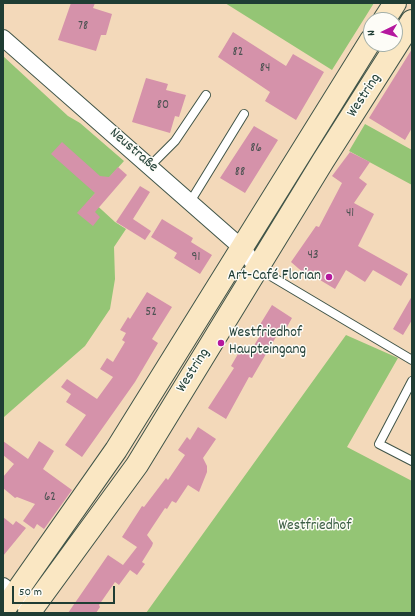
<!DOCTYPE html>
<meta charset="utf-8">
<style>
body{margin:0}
#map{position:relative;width:415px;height:616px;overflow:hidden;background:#f3d9ba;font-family:Dekko,sans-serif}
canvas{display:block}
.frame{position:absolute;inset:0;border:4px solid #1f3d34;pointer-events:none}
.north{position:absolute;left:363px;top:12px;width:40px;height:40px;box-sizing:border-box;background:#fdfcf7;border:1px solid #a4b0a9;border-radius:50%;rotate:265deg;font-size:11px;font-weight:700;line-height:16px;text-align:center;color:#1f3d34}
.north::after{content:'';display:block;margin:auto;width:14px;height:18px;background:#b5179e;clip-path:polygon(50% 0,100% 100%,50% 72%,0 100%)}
.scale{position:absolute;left:12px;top:586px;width:103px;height:18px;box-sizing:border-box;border:2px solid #1f3d34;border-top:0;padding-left:5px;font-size:12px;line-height:14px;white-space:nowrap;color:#1f3d34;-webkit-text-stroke:3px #fdfcf7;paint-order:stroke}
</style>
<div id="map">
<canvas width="415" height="616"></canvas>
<div class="frame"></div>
<div class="north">N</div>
<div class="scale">50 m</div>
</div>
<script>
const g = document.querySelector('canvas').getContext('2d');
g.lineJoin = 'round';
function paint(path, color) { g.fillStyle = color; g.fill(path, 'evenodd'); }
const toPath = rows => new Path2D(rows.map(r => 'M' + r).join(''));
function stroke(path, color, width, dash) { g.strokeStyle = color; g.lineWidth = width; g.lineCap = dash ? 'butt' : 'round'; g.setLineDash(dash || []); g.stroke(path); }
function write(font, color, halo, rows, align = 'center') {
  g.font = font + ' Dekko,sans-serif'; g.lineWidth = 3; g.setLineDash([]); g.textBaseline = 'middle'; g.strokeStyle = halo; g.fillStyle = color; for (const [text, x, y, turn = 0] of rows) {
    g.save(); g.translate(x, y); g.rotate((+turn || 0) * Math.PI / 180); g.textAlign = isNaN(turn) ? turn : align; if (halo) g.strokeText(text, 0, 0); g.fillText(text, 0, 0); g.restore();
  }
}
const green = toPath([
 [225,3,374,3,332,70],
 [3,56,68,116,80,123,124,161,90,199,115,222,126,229,114,247,115,279,110,309,85,346,4,417,3,416],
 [365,124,412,150,412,185,349,151],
 [346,335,398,358,347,447,412,481,412,613,146,613]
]);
const building = toPath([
 [71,3,95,3,93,8,112,14,106,35,101,35,96,51,58,40],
 [233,32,286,66,293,54,324,72,296,120,265,101,270,92,218,57],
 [412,49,412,128,405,140,369,118],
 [146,78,168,84,166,90,186,95,179,117,175,116,170,133,132,122],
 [254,126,278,140,245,193,220,178],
 [62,142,100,176,109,177,118,167,127,175,95,212,100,217,93,226,77,213,95,193,51,154],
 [350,152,370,162,359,178,367,184,354,203,374,214,358,246,408,274,401,286,373,270,365,282,346,270,335,289,310,274,306,275,291,262,316,226,319,227,342,183,332,176],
 [140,186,150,192,133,219,151,231,145,240,116,222],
 [162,219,193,238,191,242,212,255,200,274,174,258,177,253,151,237],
 [147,292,172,307,152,339,158,343,135,382,82,457,65,445,86,415,66,402,71,394,61,387,67,379,97,399,113,377,100,369,107,358,113,362,125,342,122,340,126,333,120,330,128,317,130,319],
 [412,296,412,320,403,335,393,329],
 [272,305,292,318,287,327,280,330,252,378,249,377,226,419,208,408,234,368,231,366,242,347,250,352,261,334,256,331],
 [198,427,216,439,203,458,207,466,207,472,199,492,188,485,176,503,172,501,167,509,165,508,147,535,153,543,152,546,142,562,145,564,137,575,130,570,119,585,115,582,99,605,100,607,96,613,68,613,108,555,123,565,137,547,122,537,142,506,144,507,166,478,168,480,185,455,178,450,187,437,190,440],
 [3,441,28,459,39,441,54,451,43,469,72,490,44,529,37,524,34,529,23,521,35,504,17,497,15,498,3,488,3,477,14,464,3,455],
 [3,517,13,525,16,521,26,528,3,556]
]);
const lane = toPath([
 [150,166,175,141,206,95],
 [190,202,244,114],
 [259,269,412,360],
 [412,381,379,444,412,461]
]);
const street = toPath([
 [3,38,242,248,258,269],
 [3,586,21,602]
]);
const secondary = toPath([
 [384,20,395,3],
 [3,611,116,450,371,40],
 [29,613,137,465,323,161,412,21]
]);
const markers = [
 [329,277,4,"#b5179e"],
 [221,343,4,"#b5179e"]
];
const numberNames = [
 ["78",83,27],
 ["82",238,53],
 ["84",265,69],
 ["80",163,106],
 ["86",256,149],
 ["88",240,173],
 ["41",350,214],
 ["43",313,256],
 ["91",196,258],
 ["52",151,313],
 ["62",50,498]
];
const streetNames = [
 ["Westring",365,96,-57],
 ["Neustraße",133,151,41],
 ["Westring",194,371,-58]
];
const poiNames = [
 ["Art-Café Florian",321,277],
 ["Westfriedhof",229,334,"left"],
 ["Haupteingang",229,351,"left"]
];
const parkNames = [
 ["Westfriedhof",315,527]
];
paint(green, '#94c575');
paint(building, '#d592aa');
stroke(lane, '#3f5448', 10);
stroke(street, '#3f5448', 18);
stroke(secondary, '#3f5448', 24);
stroke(lane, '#fff', 8);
stroke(street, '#fff', 16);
stroke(secondary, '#fae7c3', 22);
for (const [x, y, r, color] of markers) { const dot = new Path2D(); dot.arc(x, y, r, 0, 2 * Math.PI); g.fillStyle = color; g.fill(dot); stroke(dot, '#fdfcf7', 1.5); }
write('13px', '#4c5252', null, numberNames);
write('15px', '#1f3d34', '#fdfcf7', streetNames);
write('15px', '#1f3d34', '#fdfcf7', poiNames, 'right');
write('15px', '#3c5f44', '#fdfcf7', parkNames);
</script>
